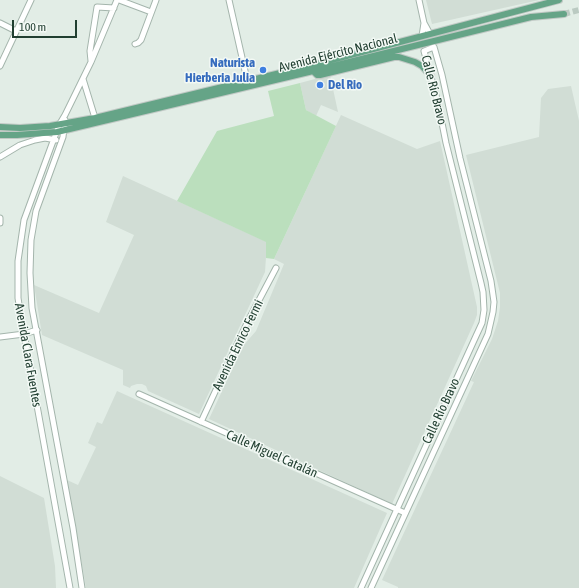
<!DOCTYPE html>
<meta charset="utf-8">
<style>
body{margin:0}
#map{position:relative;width:579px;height:588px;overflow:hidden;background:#e2ede6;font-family:"Asap Condensed",sans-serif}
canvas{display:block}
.scale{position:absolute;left:12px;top:20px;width:65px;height:18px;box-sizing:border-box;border:2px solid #213f31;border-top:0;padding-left:5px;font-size:12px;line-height:14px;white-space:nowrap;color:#213f31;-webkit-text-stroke:3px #f3f9f5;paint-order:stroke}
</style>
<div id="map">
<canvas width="579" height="588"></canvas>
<div class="scale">100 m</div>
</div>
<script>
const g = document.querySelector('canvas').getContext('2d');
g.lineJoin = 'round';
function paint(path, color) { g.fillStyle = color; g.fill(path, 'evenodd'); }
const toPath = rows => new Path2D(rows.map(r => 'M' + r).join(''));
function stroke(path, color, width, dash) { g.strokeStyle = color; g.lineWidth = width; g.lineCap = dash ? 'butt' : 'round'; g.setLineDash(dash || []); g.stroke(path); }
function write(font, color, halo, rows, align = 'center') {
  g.font = font + ' "Asap Condensed",sans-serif'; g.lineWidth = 3; g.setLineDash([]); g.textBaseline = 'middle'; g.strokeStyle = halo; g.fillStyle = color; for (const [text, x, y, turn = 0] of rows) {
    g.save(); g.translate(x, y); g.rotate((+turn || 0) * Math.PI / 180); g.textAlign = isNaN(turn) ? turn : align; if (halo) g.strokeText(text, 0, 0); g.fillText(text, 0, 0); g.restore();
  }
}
const built = toPath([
 [426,0,539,0,432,24],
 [330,75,338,112,321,105,316,116,306,110,300,83],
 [571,86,579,121,579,588,398,588,398,587,382,580,474,382,471,381,492,339,498,321,500,307,500,293,466,155,539,137,541,98,548,89],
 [341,115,417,149,440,141,477,307,477,315,474,323,392,504,209,419,243,346,256,331,284,264,274,259],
 [123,176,267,242,265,272,199,414,148,391,146,386,142,384,137,384,131,386,130,388,123,385,123,370,42,335,34,285,99,313,134,235,106,222],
 [117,391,387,513,354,588,86,588,67,480,78,485,96,447,88,443,97,422,102,424],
 [0,476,44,498,55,566,56,588,0,588]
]);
const green = toPath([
 [300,83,306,110,336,126,274,259,266,258,266,242,177,201,217,131,274,116,268,91]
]);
const majorTunnel = toPath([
 [564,14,579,10]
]);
const minor = toPath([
 [119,0,151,12],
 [229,0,248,84],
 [419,0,424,23,430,34],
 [0,23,16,31],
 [422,36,424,23],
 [135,44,138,43,141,40,156,0],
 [91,61,90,51,97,7,114,8],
 [0,66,31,0],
 [83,79,95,118],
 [65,120,63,137,36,211,31,240,30,273,32,308,73,528,82,588],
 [0,157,20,145,35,140,45,138,56,140],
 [0,218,0,223],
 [0,337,24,334,37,330],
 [139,394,405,513],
 [201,422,248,321,276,268],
 [70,588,21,317,18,298,18,261,24,220,59,125,65,115,91,62,117,0],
 [361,588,476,336,482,323,484,310,483,292,481,283,446,143,438,103,424,51,434,47,442,75,460,158,491,281,494,302,493,312,488,334,371,588]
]);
const major = toPath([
 [313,71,317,75,320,75,394,57,399,57,415,62,422,66,431,76],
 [0,127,20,128,50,126,95,118,305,67,559,0],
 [0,135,17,135,57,132,313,71,531,17,564,14]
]);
const markers = [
 [263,70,4,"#3f7fe0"],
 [320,85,4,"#3f7fe0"]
];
const streetNames = [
 ["Avenida Ejército Nacional",338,53,-14],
 ["Calle Río Bravo",434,90,76],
 ["Avenida Enrico Fermi",238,345,-64],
 ["Avenida Clara Fuentes",28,355,80],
 ["Calle Río Bravo",441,411,-65],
 ["Calle Miguel Catalán",272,454,24]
];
const shopNames = [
 ["Naturista",255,63],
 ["Hierberia Julia",255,78],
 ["Del Rio",328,85,"left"]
];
paint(built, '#d1ddd5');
paint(green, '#bbdfbd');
stroke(majorTunnel, '#bbcac2', 6, [6, 3]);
stroke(minor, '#a4b5ac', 7);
stroke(major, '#c1c9c5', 8);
stroke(minor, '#fff', 5);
stroke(major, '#65a487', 6);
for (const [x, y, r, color] of markers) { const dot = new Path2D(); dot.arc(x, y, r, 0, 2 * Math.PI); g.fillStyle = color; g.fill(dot); stroke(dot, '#f3f9f5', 1.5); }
write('13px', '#213f31', '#f3f9f5', streetNames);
write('bold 13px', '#366cbe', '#f3f9f5', shopNames, 'right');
</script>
